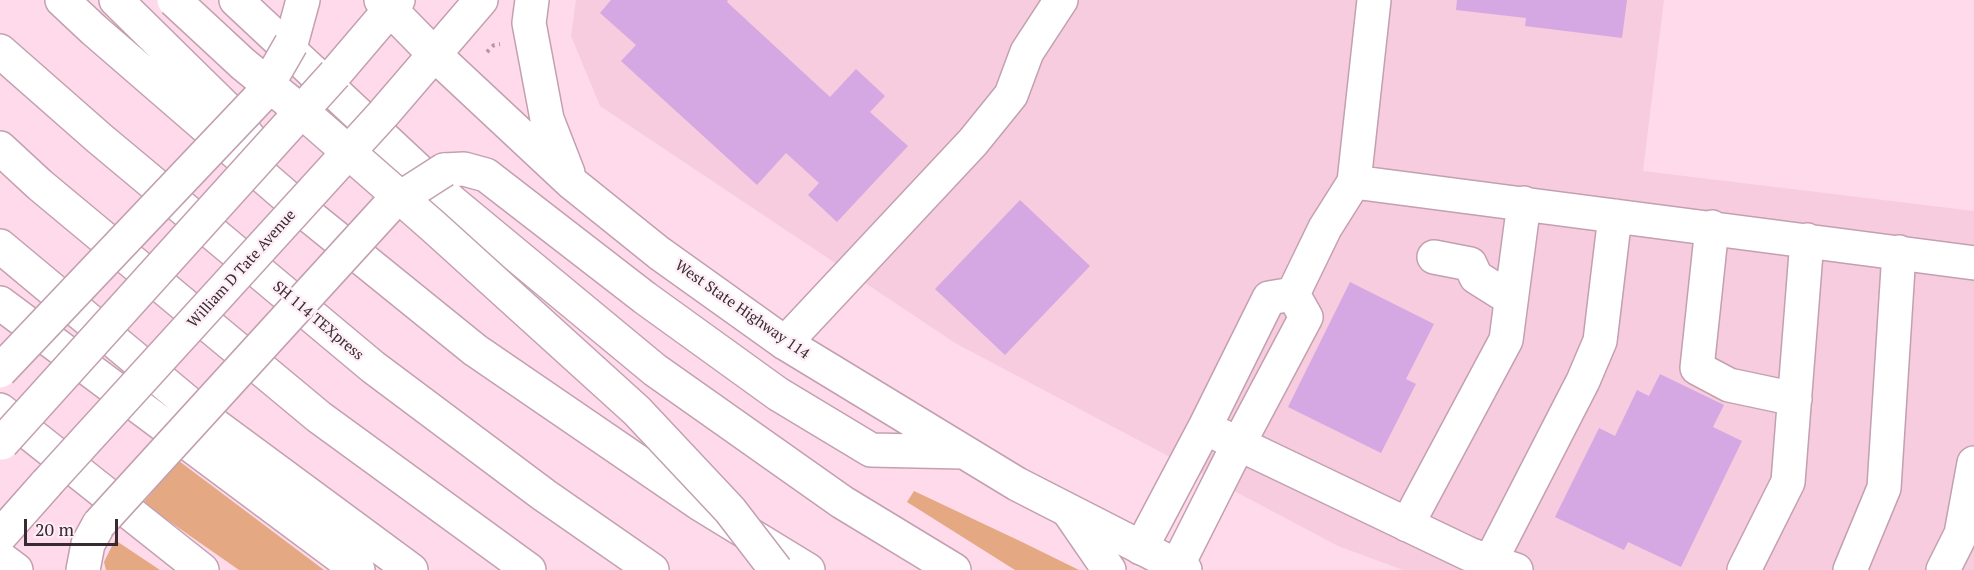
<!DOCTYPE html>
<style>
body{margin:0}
#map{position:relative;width:1974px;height:570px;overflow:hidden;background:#ffdaea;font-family:"PT Serif",serif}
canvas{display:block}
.scale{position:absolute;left:24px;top:519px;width:94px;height:27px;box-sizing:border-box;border:3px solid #382a31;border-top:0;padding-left:8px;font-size:18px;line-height:21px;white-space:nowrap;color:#382a31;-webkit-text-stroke:4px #feeef5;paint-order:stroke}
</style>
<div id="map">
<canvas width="1974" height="570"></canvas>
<div class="scale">20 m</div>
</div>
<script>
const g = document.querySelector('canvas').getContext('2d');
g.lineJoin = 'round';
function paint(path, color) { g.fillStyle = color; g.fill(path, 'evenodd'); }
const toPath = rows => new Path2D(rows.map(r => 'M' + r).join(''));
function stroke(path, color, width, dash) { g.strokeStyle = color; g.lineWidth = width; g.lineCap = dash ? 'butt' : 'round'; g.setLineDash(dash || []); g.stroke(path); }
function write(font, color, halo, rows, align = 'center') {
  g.font = font + ' "PT Serif",serif'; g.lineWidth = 5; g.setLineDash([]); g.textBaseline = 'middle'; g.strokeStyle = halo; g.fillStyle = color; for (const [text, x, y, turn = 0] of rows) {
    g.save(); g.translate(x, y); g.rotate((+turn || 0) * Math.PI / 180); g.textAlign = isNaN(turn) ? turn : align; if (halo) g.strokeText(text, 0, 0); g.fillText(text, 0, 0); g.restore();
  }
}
const built = toPath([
 [576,0,1664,0,1643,171,1974,211,1974,570,1403,570,1338,546,955,343,600,106,571,36]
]);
const green = toPath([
 [179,461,324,570,239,570,143,503],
 [914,491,1022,542,1079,570,1015,570,907,502],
 [115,540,160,570,106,570,104,562]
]);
const building = toPath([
 [611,0,728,0,727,2,830,97,856,69,885,96,870,112,908,146,837,222,808,195,819,183,786,153,757,185,621,61,636,45,600,13],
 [1457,0,1627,0,1622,38,1525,26,1526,18,1456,10],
 [1020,200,1090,266,1005,355,935,289],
 [1350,282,1434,324,1406,379,1416,384,1381,453,1288,407],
 [1660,374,1724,405,1713,427,1742,441,1681,567,1628,542,1624,550,1555,517,1599,428,1615,436,1637,390,1649,396]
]);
const path = toPath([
 [487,52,494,45,500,44]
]);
const minor = toPath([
 [1354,182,1974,263],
 [1712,227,1697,368,1729,385,1795,399],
 [1434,257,1470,264,1476,277,1511,299],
 [1293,294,1325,228,1354,182,1374,0],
 [785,343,973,142,1011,95,1027,52,1061,0],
 [1220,435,1469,554,1516,570],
 [1407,525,1506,340,1524,203],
 [1141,548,1205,427,1269,298,1293,294,1306,317,1238,445,1177,566],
 [1490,562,1583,381,1600,341,1615,216],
 [1744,570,1788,482,1807,240],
 [1850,570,1884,488,1899,252],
 [1943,570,1961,534,1974,463]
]);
const major = toPath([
 [381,0,435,55,572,183,659,253,785,343,1017,484,1185,570],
 [532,0,529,23,547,119,568,173],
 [291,44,303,0],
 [335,74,398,0],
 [384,113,481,0],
 [444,170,464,169,486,175,645,298,778,394,871,450,963,452],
 [0,536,47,483],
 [0,558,16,570],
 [83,570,88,544,99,524]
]);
const highway = toPath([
 [62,0,94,30,302,210,475,350,700,504,808,570],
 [116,0,228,110,253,143],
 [236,0,452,202,655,370,842,502,954,570],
 [0,51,99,138,373,367,544,495,652,570],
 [0,148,40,185,319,417,529,570],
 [0,246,216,426,411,570],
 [0,303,358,570],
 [0,410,202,570],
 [1069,512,1109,570]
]);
const majorBridge = toPath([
 [0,371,261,96,291,44],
 [2,443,335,74],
 [47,483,384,113],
 [99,524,391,204,444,170]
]);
const highwayBridge = toPath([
 [174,0,243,64,314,122,434,227,637,411,730,510,776,570]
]);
const streetNames = [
 ["William D Tate Avenue",242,269,-48],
 ["West State Highway 114",742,310,35],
 ["SH 114 TEXpress",318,321,40]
];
paint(built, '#f7ccdf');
paint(green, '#e4a882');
paint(building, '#d5a8e3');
stroke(minor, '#c3a0b0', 36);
stroke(major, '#c3a0b0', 36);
stroke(highway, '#c3a0b0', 36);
stroke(path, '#b397a4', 4, [3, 4.5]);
stroke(minor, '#fff', 33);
stroke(major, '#fff', 33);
stroke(highway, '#fff', 33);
stroke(majorBridge, '#c3a0b0', 36, []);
stroke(highwayBridge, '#c3a0b0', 36, []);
stroke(majorBridge, '#fff', 33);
stroke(highwayBridge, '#fff', 33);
write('15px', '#382a31', '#feeef5', streetNames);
</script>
